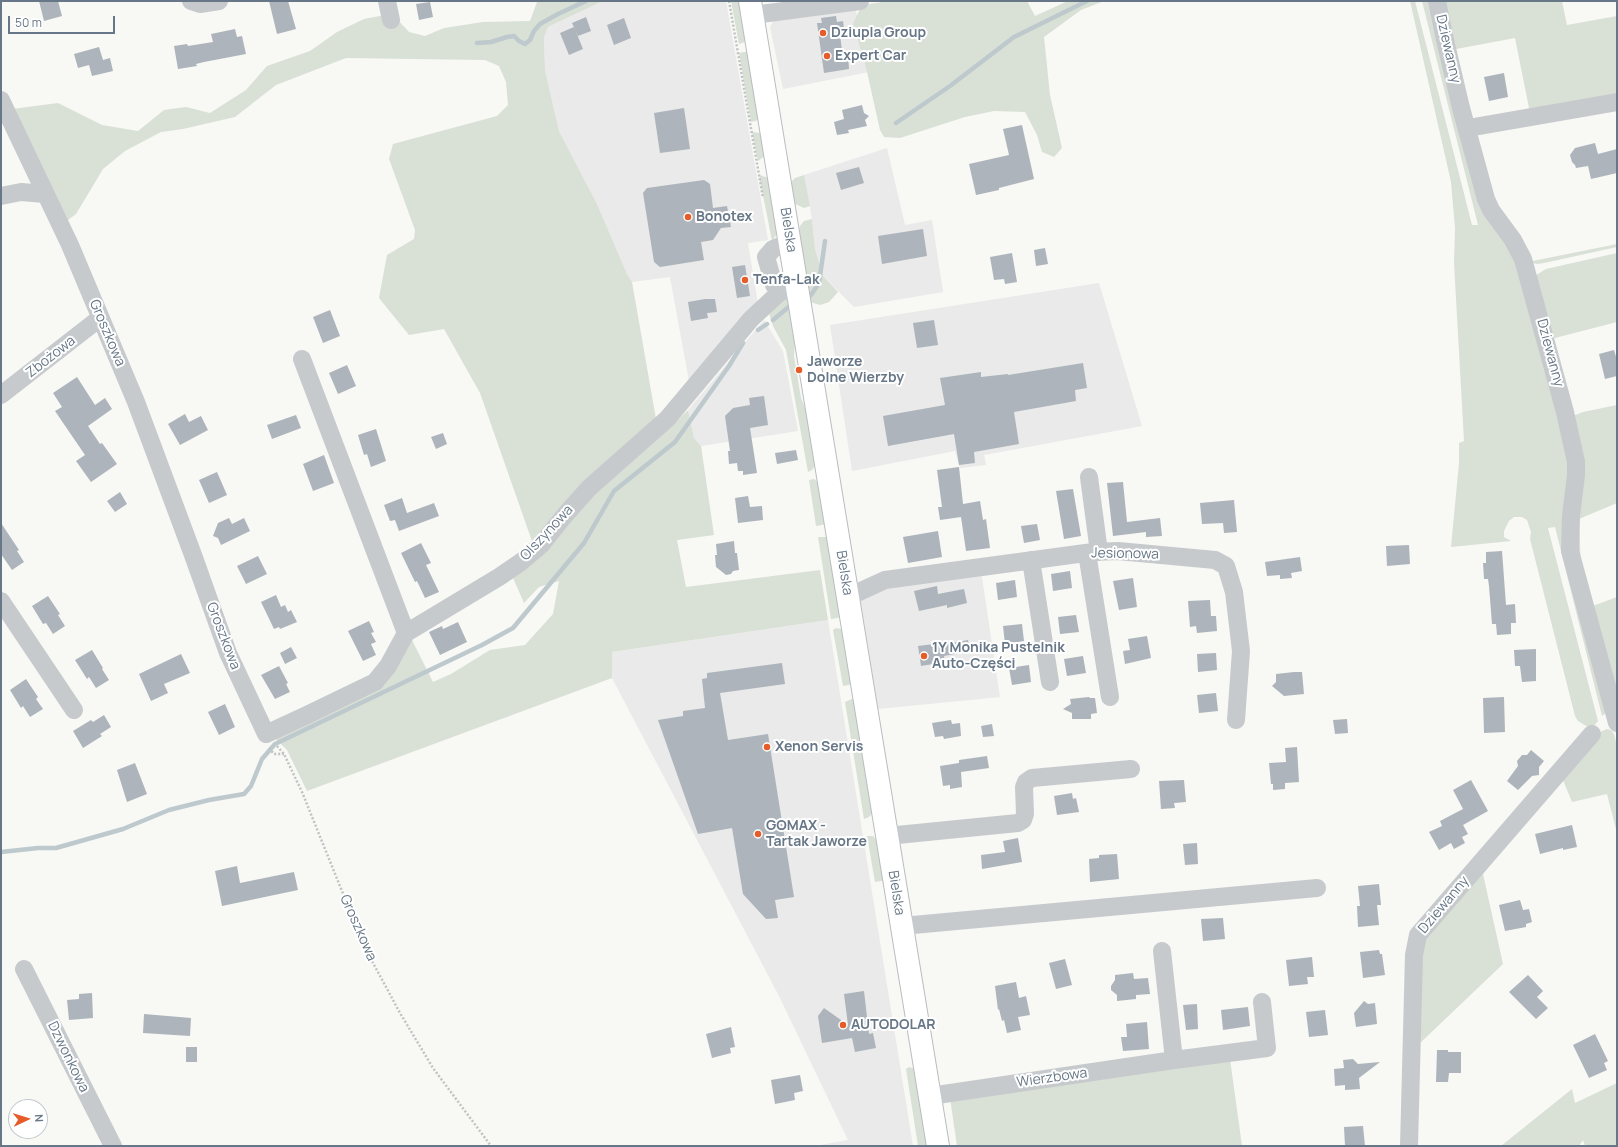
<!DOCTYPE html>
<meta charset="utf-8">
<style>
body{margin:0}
#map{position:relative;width:1618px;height:1147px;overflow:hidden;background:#f8f8f5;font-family:Manrope,sans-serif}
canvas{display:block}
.frame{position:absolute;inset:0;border:2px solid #677787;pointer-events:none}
.north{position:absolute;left:8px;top:1099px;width:40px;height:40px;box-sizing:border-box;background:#fff;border:1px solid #c2c9cf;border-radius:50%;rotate:86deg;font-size:11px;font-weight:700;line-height:16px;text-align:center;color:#677787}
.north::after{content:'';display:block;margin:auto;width:14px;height:18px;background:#e55c29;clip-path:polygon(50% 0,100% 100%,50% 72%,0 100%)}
.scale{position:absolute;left:8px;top:16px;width:107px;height:18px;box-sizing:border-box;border:2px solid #677787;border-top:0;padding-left:5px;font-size:12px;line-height:14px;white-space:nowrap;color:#677787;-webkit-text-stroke:3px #fff;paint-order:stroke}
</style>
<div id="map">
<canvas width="1618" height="1147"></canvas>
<div class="frame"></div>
<div class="north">N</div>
<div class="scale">50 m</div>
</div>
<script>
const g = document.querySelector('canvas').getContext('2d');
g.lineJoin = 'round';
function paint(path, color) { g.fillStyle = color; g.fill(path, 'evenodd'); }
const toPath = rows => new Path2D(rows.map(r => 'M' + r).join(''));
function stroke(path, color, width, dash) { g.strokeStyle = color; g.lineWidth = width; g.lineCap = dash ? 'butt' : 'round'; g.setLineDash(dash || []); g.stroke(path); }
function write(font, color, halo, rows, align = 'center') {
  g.font = font + ' Manrope,sans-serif'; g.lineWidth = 4; g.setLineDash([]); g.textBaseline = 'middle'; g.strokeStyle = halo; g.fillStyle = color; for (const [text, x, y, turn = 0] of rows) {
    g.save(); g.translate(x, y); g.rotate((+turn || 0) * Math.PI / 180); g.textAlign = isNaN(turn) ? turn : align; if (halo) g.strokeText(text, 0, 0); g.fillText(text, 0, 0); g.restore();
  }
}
const built = toPath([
 [603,1,726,1,768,240,748,243,758,304,689,381,670,277,632,282,627,274,597,204,559,131,545,70,544,38,548,27],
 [855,6,869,72,783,89,770,27,775,18],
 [887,148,905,225,932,220,943,292,854,307,823,276,815,249,812,219,804,175],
 [1099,283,1142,426,984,455,986,465,960,468,955,451,852,471,830,325],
 [764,320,783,351,798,431,701,446,694,438,688,410],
 [981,571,1000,697,878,709,860,598,870,590],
 [828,620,913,1146,815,1146,848,1140,779,996,612,678,612,652]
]);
const green = toPath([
 [539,1,603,1,548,27,544,38,545,70,559,131,597,204,627,274,632,282,656,419,533,544,480,393,444,329,409,335,379,298,387,255,414,239,415,230,389,159,393,144,497,116,508,105,506,82,499,66,485,60,346,58,276,85,235,117,183,129,161,132,125,151,103,169,76,214,64,223,12,109,58,103,102,125,138,131,164,110,186,107,210,113,246,90,267,66,310,51,337,32,364,19,385,15,397,19,409,32,425,36,444,28,483,22,530,21,537,2],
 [731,1,743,1,747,41,745,42,739,44],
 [889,1,1027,1,1035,16,1068,1,1104,1,1081,10,1044,37,1050,95,1062,148,1054,157,1042,152,1037,135,1025,112,994,111,965,117,900,138,884,137,880,130,865,63,853,24,860,9,869,4],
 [1410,1,1415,1,1472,225,1478,225,1422,1,1433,1,1457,107,1513,247,1571,462,1566,524,1606,713,1602,716,1555,527,1548,528,1598,721,1592,728,1588,727,1578,721,1575,716,1530,539,1531,532,1527,520,1522,517,1514,517,1509,521,1504,531,1504,537,1511,541,1451,547,1459,463,1459,443,1464,441,1454,263,1455,228,1451,182],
 [1442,1,1562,1,1567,25,1617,16,1617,97,1530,113,1515,38,1451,50],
 [744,52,748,52,758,119,756,121,751,122,739,53],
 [752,132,760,133,764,136,766,155,758,161],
 [759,175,769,178,777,234,772,241],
 [804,175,810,206,804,208,795,204,791,188,792,181,795,178],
 [812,219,815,249,823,276,838,292,829,302,820,305,810,302,799,234,800,226,804,221],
 [1617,244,1617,247,1544,263,1537,264,1528,262],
 [1617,253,1617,322,1551,339,1533,277,1546,269],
 [788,297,795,341,794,356,801,398,806,410,817,463,812,470,808,472,786,350,773,326,768,310],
 [1617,405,1617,503,1579,519,1581,569,1578,570,1573,416,1583,412],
 [688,410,694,438,701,446,714,535,677,540,686,587,820,570,828,620,612,652,612,678,307,791,287,750,273,736,374,690,410,636,433,682,451,674,490,650,525,645,553,614,559,581,539,587,524,603,513,578,593,494,669,428],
 [814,479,820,484,827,524,816,526,809,480],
 [818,537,829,537,840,616,838,618,831,619],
 [1617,597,1617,688,1612,685,1590,607],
 [836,628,841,629,844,632,851,683,849,685,843,686,833,630],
 [852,699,855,700,874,811,869,817,864,819,845,702],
 [1607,729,1611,730,1614,734,1617,746,1617,833,1607,794,1572,802,1563,780,1600,732],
 [867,836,873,836,877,841,886,880,875,882],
 [1485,865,1490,865,1483,874,1503,964,1419,1044,1423,941],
 [1230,1059,1242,1146,1092,1146,1091,1145,957,1146,950,1098],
 [909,1067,916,1069,929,1146,918,1146,906,1069],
 [1617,1083,1617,1146,1585,1146,1583,1140,1579,1146,1501,1146,1572,1089,1575,1103]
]);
const stream = toPath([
 [477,43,491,42,507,37,514,36,519,41,525,44,530,40,534,31,540,24,558,14,586,1],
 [896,123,950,86,1014,37,1087,1],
 [811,295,819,283,825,241],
 [773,320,791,305],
 [758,330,767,324],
 [1,852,38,848,56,848,123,829,169,810,209,800,244,794,251,786,262,759,275,744,482,645,513,628,584,543,614,491,675,442,729,366,743,343]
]);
const building = toPath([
 [39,1,58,1,62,16,44,21],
 [269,1,288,1,296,29,277,34],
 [430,2,433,17,419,20,416,4],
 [836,16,837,22,843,21,845,35,840,35,843,58,848,57,849,69,824,73,817,23,822,23,821,18],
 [586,17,591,31,578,36,572,23],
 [624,18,631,38,614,45,607,25],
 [574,27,583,49,569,55,560,33],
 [235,29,237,37,242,36,246,54,204,62,196,64,197,66,178,69,174,46,187,44,188,46,213,42,211,34],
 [99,47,103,60,110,58,113,71,92,76,89,65,78,68,74,54],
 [1504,73,1508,97,1489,101,1484,77],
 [862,105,864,113,869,116,865,120,867,126,848,130,849,133,837,135,834,122,844,119,842,110],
 [684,108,690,149,660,153,654,113],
 [1022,125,1034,179,999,188,999,190,976,195,969,164,1009,155,1003,129],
 [1595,143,1598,154,1617,149,1617,173,1591,179,1588,166,1576,168,1575,165,1572,162,1570,155,1575,148],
 [859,167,864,183,841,190,836,173],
 [704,180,710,184,713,208,727,206,731,227,721,228,713,240,701,242,704,260,660,267,654,262,643,193,647,188],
 [923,229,927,256,882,264,878,236],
 [1045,248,1048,264,1036,266,1034,250],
 [1012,253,1017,282,1005,284,1004,279,994,280,990,257],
 [745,265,750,296,737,298,732,267],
 [705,299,715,299,717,312,707,313,708,318,691,321,688,302],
 [330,310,340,336,323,343,313,317],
 [934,320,938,345,917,348,913,323],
 [1614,350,1617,360,1617,376,1605,379,1599,354],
 [1083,363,1087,388,1075,390,1076,401,1014,412,1019,444,974,452,975,463,959,465,954,434,888,446,883,416,945,405,940,378,981,372,981,377,1008,374,1008,375],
 [347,365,356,386,338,394,329,373],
 [77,377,95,405,105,398,112,409,88,426,100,444,102,443,117,464,91,482,76,461,85,455,55,411,62,407,53,393],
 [764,396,768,425,750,428,757,473,743,475,743,471,738,471,737,463,729,464,728,451,730,451,725,416,733,408,750,405,749,398],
 [185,414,189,422,201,416,208,430,180,445,168,424],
 [296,415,301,428,272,439,267,425],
 [376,429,386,461,371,467,367,454,364,455,358,435],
 [443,433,447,444,436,449,431,437],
 [796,450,798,460,777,464,775,453],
 [324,455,334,483,313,491,303,464],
 [959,467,963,504,980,501,983,520,986,519,990,548,966,551,961,517,940,520,938,507,942,507,937,470],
 [217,472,227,495,209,503,199,480],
 [1123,482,1127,522,1160,518,1162,536,1146,537,1146,532,1113,536,1107,483],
 [1073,489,1081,536,1064,539,1056,491],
 [120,492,127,504,115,512,107,501],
 [748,496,750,507,762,506,763,520,738,523,735,498],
 [402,498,407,513,434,503,439,516,399,531,395,520,390,521,384,505],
 [1234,500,1237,532,1224,533,1223,523,1202,524,1200,503],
 [229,518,232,524,244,518,250,531,221,545,218,538,213,536,218,523],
 [1,523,19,550,17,551,24,562,12,570,1,554],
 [1037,524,1040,540,1024,543,1021,526],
 [938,531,942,557,908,563,903,537],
 [734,541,735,553,737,553,739,570,733,571,731,574,726,575,716,567,715,555,717,555,716,544],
 [421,543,431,563,426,565,439,592,425,598,417,581,415,582,401,553],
 [1409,545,1410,564,1387,566,1386,546],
 [1502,551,1506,605,1515,604,1516,623,1511,623,1511,634,1497,635,1496,624,1492,624,1489,586,1488,579,1484,579,1483,563,1486,563,1486,552],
 [258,556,267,574,246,584,237,566],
 [1300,557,1302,571,1291,573,1292,578,1280,579,1280,575,1267,576,1265,562],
 [1070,571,1072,588,1053,591,1051,574],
 [1133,578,1137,607,1119,610,1113,581],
 [1015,580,1017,597,998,600,996,583],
 [937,586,938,594,964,589,967,603,947,608,947,605,919,611,914,591],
 [276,595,281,607,285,605,288,612,291,610,297,622,280,629,279,627,274,629,261,602],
 [48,596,60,614,58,615,65,626,53,634,46,623,43,624,32,606],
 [1210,600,1211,616,1216,616,1217,631,1197,633,1196,626,1190,627,1188,601],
 [1076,615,1079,632,1060,634,1058,617],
 [369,621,374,632,371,633,376,642,371,644,376,655,363,661,348,631],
 [458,622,467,642,440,655,429,632,442,626,443,629],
 [1022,624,1024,641,1005,644,1003,626],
 [1147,636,1151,658,1125,664,1123,651,1130,650,1128,639],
 [968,640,970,651,944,656,945,662,921,666,918,646,942,643,942,645],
 [291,647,297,658,285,664,280,653],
 [1536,649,1536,681,1522,682,1520,666,1515,666,1514,650],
 [92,650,103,668,102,669,109,680,96,688,89,677,87,679,75,660],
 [1216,653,1217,670,1198,672,1197,654],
 [181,654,190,673,164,684,168,693,151,701,139,674],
 [1083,656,1086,673,1067,676,1064,659],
 [782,663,785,684,720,693,728,740,768,734,794,897,775,900,778,918,766,919,743,894,732,828,698,834,658,720,683,716,683,711,705,708,702,679,707,678,707,673],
 [1029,665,1031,682,1012,685,1009,668],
 [279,666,288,683,286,684,290,692,275,699,261,675],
 [1294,672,1302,672,1304,694,1284,696,1272,686,1276,682,1276,674],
 [26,679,38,697,36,699,43,709,30,717,23,706,21,708,10,690],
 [1216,693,1218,711,1199,713,1197,695],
 [1089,697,1090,698,1095,698,1097,713,1091,714,1091,719,1072,719,1072,713,1063,709,1071,704,1070,699],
 [1504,697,1505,732,1484,733,1483,698],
 [225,704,235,727,219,735,208,712],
 [104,715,111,727,100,734,102,736,83,748,73,731,91,720,93,722],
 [1347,719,1348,733,1335,734,1333,720],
 [951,720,952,724,960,723,961,736,944,739,943,736,935,737,932,723],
 [992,724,994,736,983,737,981,726],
 [1297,747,1299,782,1285,783,1285,789,1273,790,1273,784,1271,784,1269,763,1286,762,1285,748],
 [1531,750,1544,761,1539,767,1539,775,1532,776,1518,790,1507,781,1518,766,1517,761,1522,755,1527,755],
 [987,756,989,768,961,772,962,787,950,789,950,785,943,786,940,766,959,763,959,760],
 [135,763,147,794,127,802,117,770],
 [1184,780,1186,802,1174,803,1175,808,1161,809,1159,781],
 [1471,780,1488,811,1463,825,1468,834,1462,837,1465,843,1454,849,1451,843,1439,850,1429,832,1442,826,1440,821,1463,809,1453,790],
 [1072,793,1073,799,1076,798,1079,812,1057,815,1054,796],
 [1572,825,1577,847,1563,850,1563,848,1540,854,1535,834],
 [1018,838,1022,862,982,869,981,855,1005,852,1003,841],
 [1197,843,1198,864,1185,865,1183,844],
 [1117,854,1119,879,1090,882,1089,859,1099,858,1099,855],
 [237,866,240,883,294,872,298,890,222,906,215,871],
 [1379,884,1381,905,1377,905,1379,925,1358,927,1357,906,1360,906,1358,886],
 [1520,900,1523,910,1529,909,1532,922,1526,924,1526,927,1505,931,1499,905],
 [1223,918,1225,939,1203,941,1201,919],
 [1379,950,1380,954,1382,954,1385,975,1363,978,1360,952],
 [1312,957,1314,977,1307,977,1308,984,1289,986,1286,960],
 [1065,959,1072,985,1056,989,1049,963],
 [1133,973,1134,979,1148,978,1150,994,1136,995,1136,999,1117,1001,1117,995,1111,990,1111,986,1115,980,1115,975],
 [1528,975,1543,991,1537,997,1548,1008,1536,1019,1509,992],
 [1016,982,1019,998,1026,996,1030,1015,1018,1017,1021,1030,1007,1033,1004,1020,1002,1021,999,1009,998,1010,995,986],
 [864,991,869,1034,873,1033,876,1048,855,1052,852,1038,822,1043,818,1016,824,1008,848,1025,844,994],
 [92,993,93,1018,69,1020,67,1000,79,999,79,994],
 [1364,1001,1368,1004,1375,1003,1377,1024,1356,1027,1354,1013],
 [1197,1004,1198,1029,1186,1030,1183,1005],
 [1248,1007,1250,1026,1223,1030,1221,1010],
 [1325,1010,1328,1035,1309,1037,1306,1012],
 [144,1014,191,1018,190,1036,143,1033],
 [1147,1022,1149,1049,1123,1051,1121,1037,1127,1037,1126,1024],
 [731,1027,735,1047,730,1048,731,1053,712,1058,706,1034],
 [1595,1034,1608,1061,1604,1063,1607,1070,1589,1078,1573,1045],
 [186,1047,197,1047,197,1062,186,1062],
 [1437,1050,1448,1050,1448,1052,1461,1052,1461,1073,1449,1073,1448,1082,1436,1082],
 [1353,1059,1358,1064,1380,1062,1359,1078,1360,1089,1345,1090,1345,1085,1335,1086,1334,1069,1344,1068,1343,1060],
 [800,1075,803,1091,794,1093,795,1100,775,1104,771,1080],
 [1363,1126,1365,1146,1345,1146,1344,1127]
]);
const path = toPath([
 [729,1,763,198],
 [277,746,284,754,302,792,365,948,400,1013,433,1068,491,1146],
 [269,748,274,754,284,754]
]);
const minor = toPath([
 [191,1,200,4,219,1],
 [387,1,391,20],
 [1437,1,1445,40,1461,108,1486,199,1491,210,1513,240,1523,259,1565,412,1576,462,1576,475,1571,516,1570,551,1617,723],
 [753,15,860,1],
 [1,100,70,245,136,402,193,555,228,653,266,734,307,715,375,682,388,666,406,633,499,577,521,562,541,545,565,515,589,488,667,419,751,319,780,292,798,288],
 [1468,128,1617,102],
 [1,196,21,192,45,194],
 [780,292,774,285,766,257,773,249,790,242],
 [302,359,406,633],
 [1,395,100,318],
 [1089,477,1099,552],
 [1087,553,1110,697],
 [1031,560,1050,682],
 [848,597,885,580,1093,552,1118,551,1215,560,1226,566,1234,592,1241,651,1236,720],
 [1,601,74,710],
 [887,836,1018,823,1023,820,1025,814,1024,787,1026,782,1032,778,1131,769],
 [902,926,1317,888],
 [1162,951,1174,1060],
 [24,969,113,1146],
 [930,1096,1174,1060,1267,1048,1262,1002],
 [1409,1146,1414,955,1418,935,1592,734]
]);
const major = toPath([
 [750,1,938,1146]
]);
const markers = [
 [823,33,4,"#e55c29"],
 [827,56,4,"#e55c29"],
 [688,217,4,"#e55c29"],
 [745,280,4,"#e55c29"],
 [799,370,4,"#e55c29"],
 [924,656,4,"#e55c29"],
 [767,747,4,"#e55c29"],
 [758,834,4,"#e55c29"],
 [843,1025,4,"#e55c29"]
];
const poiNames = [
 ["Dziupla Group",831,33],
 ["Expert Car",835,56],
 ["Bonotex",696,217],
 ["Tenfa-Lak",753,280],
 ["Jaworze",807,362],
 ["Dolne Wierzby",807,378],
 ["1Y Monika Pustelnik",932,648],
 ["Auto-Części",932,664],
 ["Xenon Servis",775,747],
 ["GOMAX -",766,826],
 ["Tartak Jaworze",766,842],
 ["AUTODOLAR",851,1025]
];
const streetNames = [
 ["Dziewanny",1448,49,77],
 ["Bielska",788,230,81],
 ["Groszkowa",107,333,67],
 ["Dziewanny",1550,353,75],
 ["Zbożowa",51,357,-38],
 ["Olszynowa",547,533,-47],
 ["Jesionowa",1125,554,1],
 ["Bielska",844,573,81],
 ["Groszkowa",223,636,69],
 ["Bielska",896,893,81],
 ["Dziewanny",1444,905,-50],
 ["Groszkowa",358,928,66],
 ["Dzwonkowa",68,1057,64],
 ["Wierzbowa",1052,1078,-8]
];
paint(built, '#e9eae9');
paint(green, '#d9e0d6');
stroke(stream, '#bec9cd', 4.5);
paint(building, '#adb4bb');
stroke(major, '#b9bdc1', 24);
stroke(path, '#c0c2c4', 2.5, [2, 2]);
stroke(minor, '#c6cacd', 18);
stroke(major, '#fff', 22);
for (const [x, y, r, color] of markers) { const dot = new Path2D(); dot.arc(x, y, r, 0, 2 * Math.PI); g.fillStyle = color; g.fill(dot); stroke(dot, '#fff', 1.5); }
write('bold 14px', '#677787', '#fff', poiNames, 'left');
write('14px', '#677787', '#fff', streetNames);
</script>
